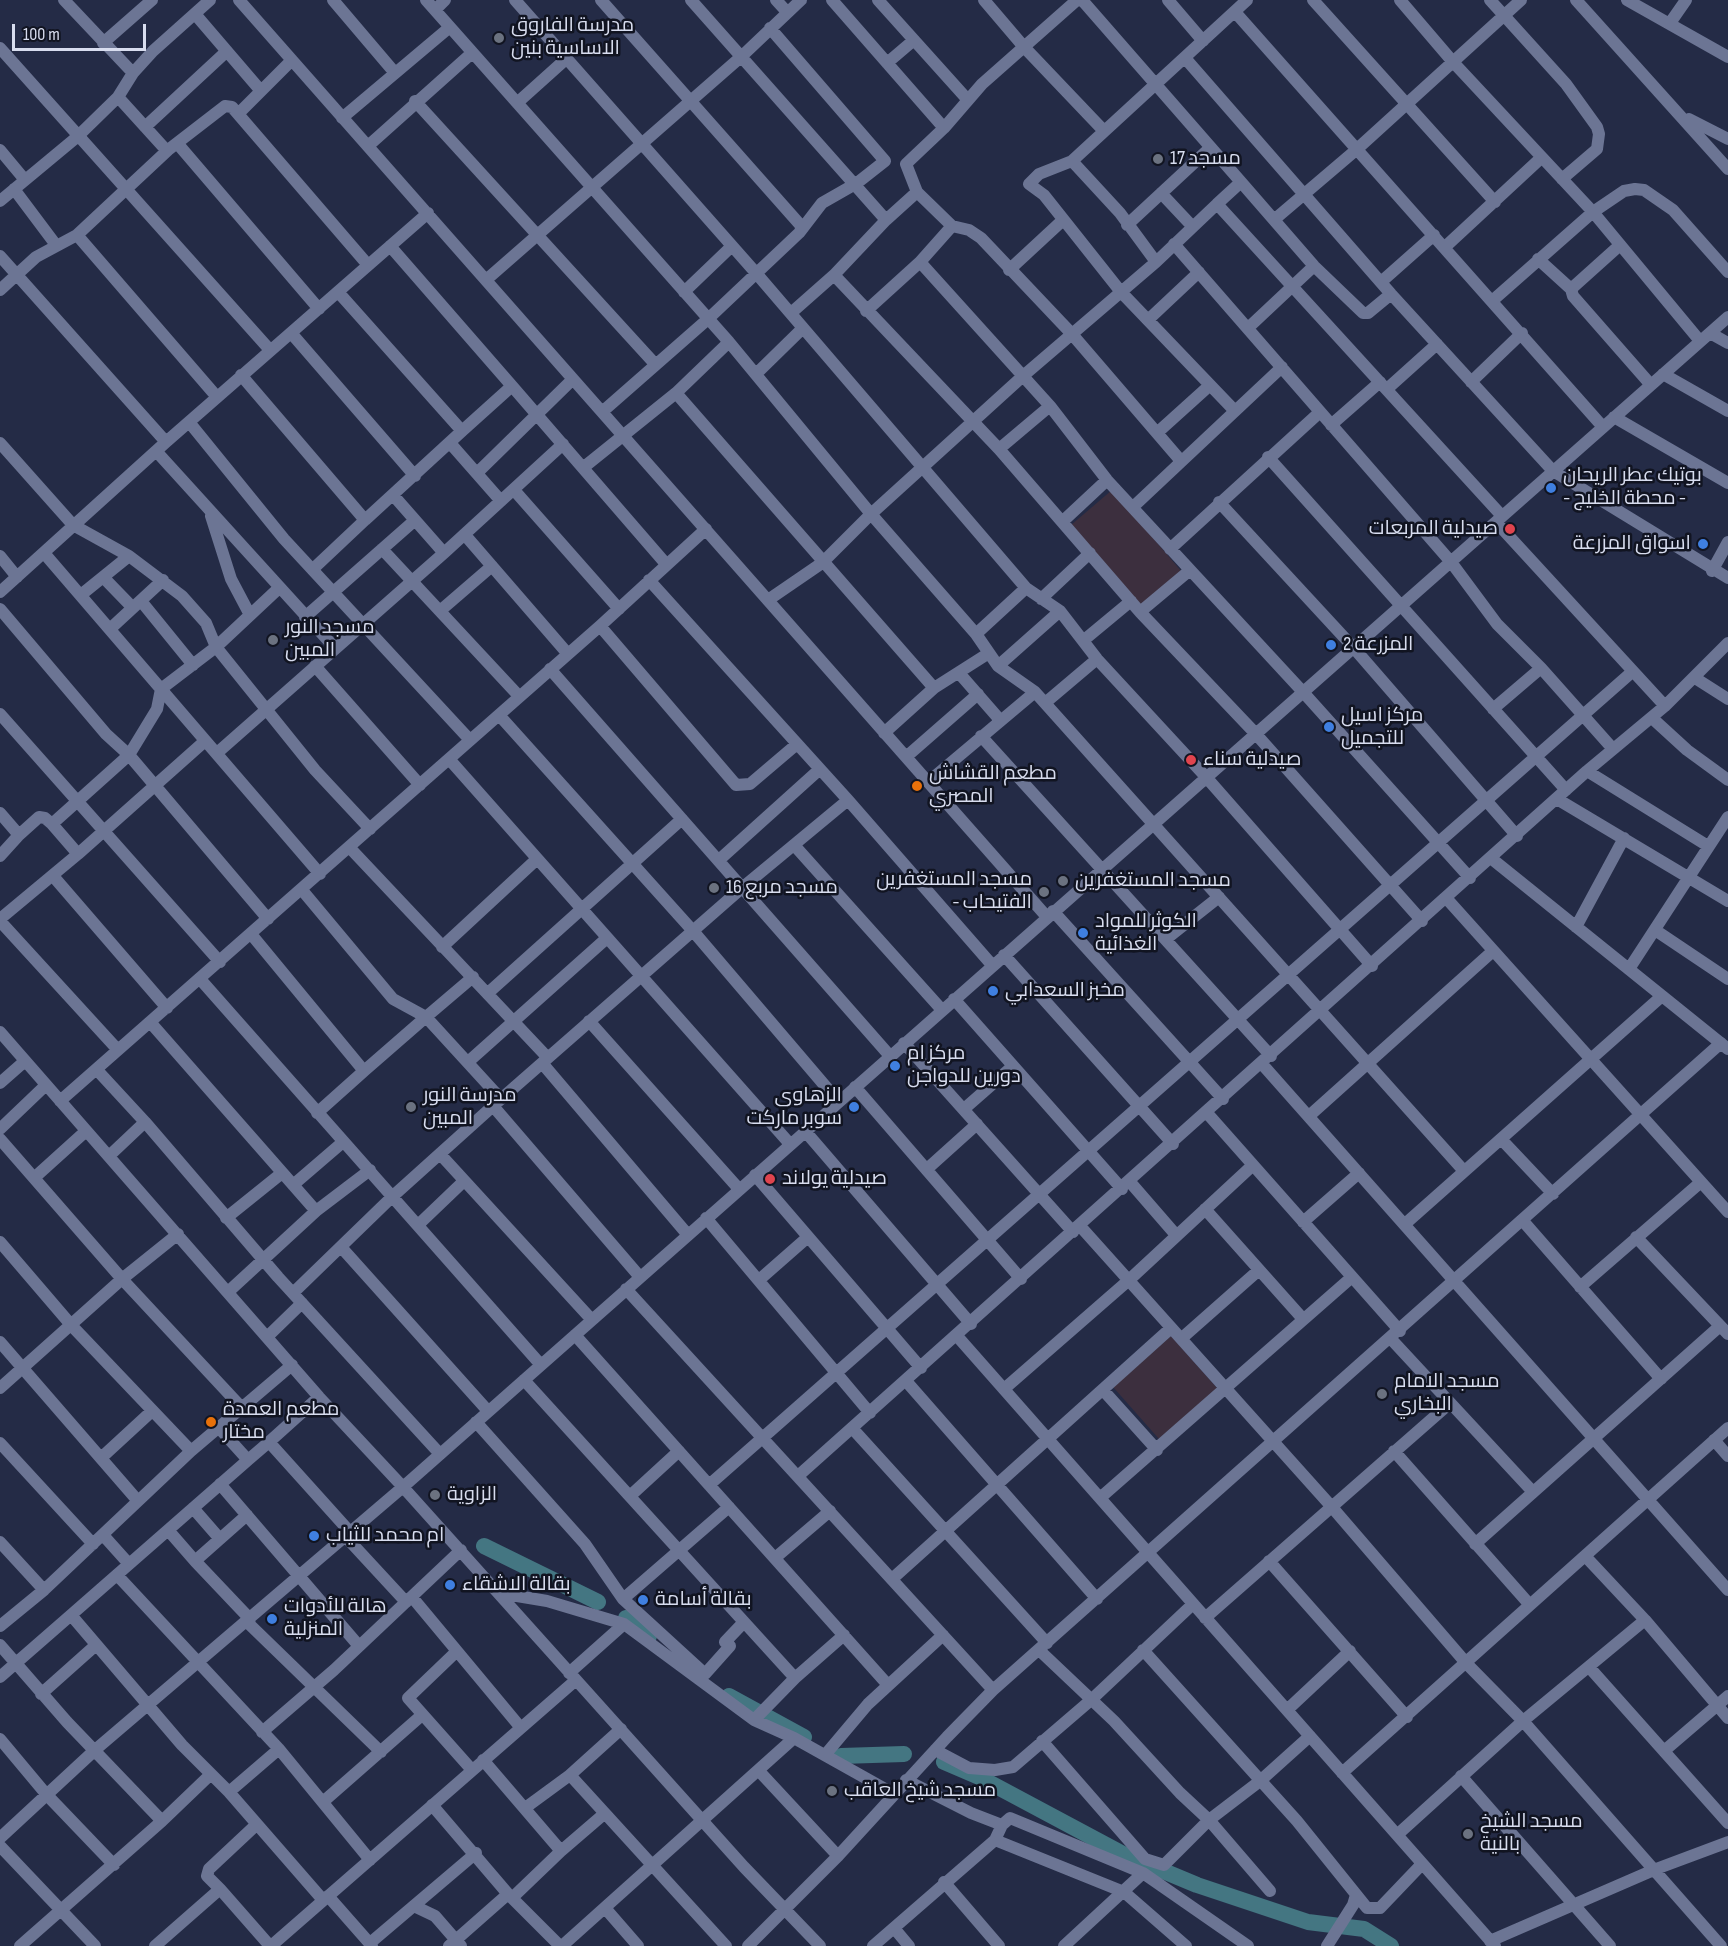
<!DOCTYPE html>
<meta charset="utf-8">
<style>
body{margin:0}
#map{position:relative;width:1728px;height:1946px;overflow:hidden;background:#242b46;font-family:"Sofia Sans Condensed",sans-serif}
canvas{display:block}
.scale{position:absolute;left:12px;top:24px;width:134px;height:27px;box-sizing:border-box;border:3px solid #d8ddef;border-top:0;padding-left:8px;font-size:18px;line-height:21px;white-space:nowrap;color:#d8ddef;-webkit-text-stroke:4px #111421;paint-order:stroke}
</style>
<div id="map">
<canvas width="1728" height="1946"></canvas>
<div class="scale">100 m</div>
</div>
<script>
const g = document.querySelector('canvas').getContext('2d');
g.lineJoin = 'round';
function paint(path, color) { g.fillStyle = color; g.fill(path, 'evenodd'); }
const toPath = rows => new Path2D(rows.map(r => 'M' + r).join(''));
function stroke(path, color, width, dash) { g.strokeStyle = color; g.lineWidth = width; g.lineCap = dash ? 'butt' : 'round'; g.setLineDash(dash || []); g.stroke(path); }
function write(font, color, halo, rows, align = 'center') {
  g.font = font + ' "Sofia Sans Condensed",Cairo,sans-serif'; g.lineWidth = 5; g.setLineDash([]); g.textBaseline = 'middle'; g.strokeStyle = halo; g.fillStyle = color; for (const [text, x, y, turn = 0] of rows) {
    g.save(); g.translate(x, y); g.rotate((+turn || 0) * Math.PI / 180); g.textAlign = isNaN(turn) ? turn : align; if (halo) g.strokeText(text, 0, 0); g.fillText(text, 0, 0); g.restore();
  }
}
const education = toPath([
 [1112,490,1182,572,1141,607,1071,525],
 [1171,1336,1217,1388,1159,1439,1113,1387]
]);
const river = toPath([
 [484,1546,598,1602],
 [626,1618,649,1636],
 [729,1696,804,1737],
 [841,1756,904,1754],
 [944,1762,979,1777,1125,1855,1197,1885,1308,1922,1364,1929,1391,1946]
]);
const minor = toPath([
 [64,0,133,73],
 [239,0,1047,917],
 [333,0,395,73],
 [426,0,729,342,871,514,976,634,998,666,1035,692,1464,1171],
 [515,0,756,273,1026,588,1060,611,1097,659,1206,777,1372,966],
 [601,0,803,228],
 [691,0,886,220],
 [776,0,787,12],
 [832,0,944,128],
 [878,0,967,99],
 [984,0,1024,47,1104,131],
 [1082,0,1241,182,1217,204,1502,516],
 [1168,0,1203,41],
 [1313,0,1495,202],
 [1400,0,1453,62,1593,212,1700,341],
 [1490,0,1566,84,1597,127,1599,134,1597,149,1562,179],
 [1576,0,1728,169],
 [1627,0,1728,57],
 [435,10,445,0],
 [1235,12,1603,427],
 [195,14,261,91],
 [1670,23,1686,0],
 [103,43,152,0],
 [0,48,270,350],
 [1185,58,1391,294,1553,471,1728,578],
 [292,60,238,114,368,265],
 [887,63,914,40],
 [118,97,167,151],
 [415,101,655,364],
 [517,103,566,59],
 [342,118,450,27],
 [1689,119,1728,139],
 [145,127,227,51],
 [177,143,319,309],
 [368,146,472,53],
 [0,150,25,180],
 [1072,161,1120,213,1156,262],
 [1241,182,1314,266,1363,313,1368,313,1391,294],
 [14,189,56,245],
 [1161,193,1192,226],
 [0,201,77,137,118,97,133,73,153,51,210,0],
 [1275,219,1356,150,1521,0],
 [1127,225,1210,148],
 [952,226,969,230,981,238,1071,333,1181,461],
 [77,235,217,397],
 [1174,244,1451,562,1497,624,1541,668,1613,749],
 [1445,247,1541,158],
 [0,256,166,442],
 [1538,259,1571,289,1573,296,1651,385],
 [920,262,1050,406,1107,480,1303,692,1470,878],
 [1009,270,1063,220],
 [834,275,999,449,1140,612,1255,733,1422,921],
 [486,280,742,56,801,0],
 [1381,282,1434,235],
 [1571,289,1620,245],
 [0,290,36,257,77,235,168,150,225,106,232,107,238,114],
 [684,292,732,246],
 [339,293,462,431,512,386,390,246],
 [1492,301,1593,212,1624,191,1635,189,1644,190,1673,210,1728,272],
 [866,311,920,262,952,226,917,192,906,164,944,128,982,84,1077,0],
 [791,313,834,275,886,220,917,192],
 [1149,319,1199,272],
 [1248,328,1314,266],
 [1710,333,1728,343],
 [292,334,415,476],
 [756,374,803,328],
 [1663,374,1728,411],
 [241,375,365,520,462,431],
 [1471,382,1522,333],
 [512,386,666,564],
 [1387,389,1437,344],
 [676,393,934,688],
 [1234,410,1121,292,1044,195,1029,184,1039,174,1072,161,1247,0],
 [602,412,708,319,799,233,822,203,857,183,885,161,770,28],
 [1614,417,1728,483],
 [189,422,284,539,470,740],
 [1331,425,1380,382],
 [1158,432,1209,386],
 [0,443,73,525,129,556,182,596,206,623,216,647,315,770,370,829],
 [450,443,501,501],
 [999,449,1050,406],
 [156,451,335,648],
 [1268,457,1566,790],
 [584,467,676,393,729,342],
 [477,473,573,379],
 [514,490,619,609],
 [393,495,444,553],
 [1219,502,1353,647,1517,836],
 [1133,507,1282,367],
 [211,516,231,579,250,615],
 [1062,522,1107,480],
 [1496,522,1665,706],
 [465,535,568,654],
 [382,549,518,695],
 [1170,549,1320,412],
 [44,553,320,874],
 [0,556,17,577],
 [313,569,365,520],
 [1712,571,1728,542],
 [103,577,133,608],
 [649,580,848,800,992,965],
 [0,592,166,442,428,213],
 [82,594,129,556],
 [1041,599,1090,553],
 [768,600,822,563,871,514,1023,376,1156,262,1217,204],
 [141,601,193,665],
 [0,609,106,734,129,755,52,824,78,854,0,919],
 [441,610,492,566],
 [1140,612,1189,571],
 [305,617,414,521],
 [600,626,736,785,750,784,797,744],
 [111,628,163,580],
 [976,634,1026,588],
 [1084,640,1131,601],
 [315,666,420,785],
 [998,666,1060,611],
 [550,669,890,1056],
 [959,673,1000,720],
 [1695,678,1728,699],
 [1045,703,1097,659],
 [1493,709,1541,668],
 [0,714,220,962],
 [499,715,693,931,838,1101],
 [1652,718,1687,750,1728,780],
 [884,733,934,688,989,653],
 [981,736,1271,1056],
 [217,753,444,553,563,444],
 [906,757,978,694],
 [449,759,790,1144],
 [1587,771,1708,846],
 [928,782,1035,692],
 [1557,799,1728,901],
 [0,813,19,835,0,856],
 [19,835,39,817,45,818,52,824],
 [794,845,942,1010],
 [349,847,548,1058],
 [78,854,205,741],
 [1492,859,1728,1049],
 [719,860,820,769],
 [53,876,167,1008],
 [302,890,393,999,426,1017,364,1071],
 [1447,899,1728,1212],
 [1053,911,1223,1099],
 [268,919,129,755,157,709,161,689,216,647,279,588],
 [0,921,118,1050],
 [1576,927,1624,838],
 [1655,930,1728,979],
 [251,934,364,1071,317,1113],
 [1166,939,1219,897],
 [442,947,537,859],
 [1004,955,1173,1144],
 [1629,969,1728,817],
 [473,977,426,1017,501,1099],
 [200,979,541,1365],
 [488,993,682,819],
 [954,999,1122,1189],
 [589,1021,739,1189],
 [150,1022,316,1211],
 [0,1032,319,1397,403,1487,744,1867,820,1946],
 [904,1043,1073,1232],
 [468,1062,607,938],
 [542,1063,688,1235],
 [1262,1064,1728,1590],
 [97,1070,145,1122,278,1277,440,1454],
 [0,1083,25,1061],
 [855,1087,1021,1279],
 [60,1101,600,626,706,529],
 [493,1106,743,887,848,800],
 [964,1109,1013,1066],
 [1207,1113,1400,1331],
 [1309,1116,1493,951],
 [0,1129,46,1085],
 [805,1131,971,1324],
 [0,1139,122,1279,243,1409],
 [1501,1139,1553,1194],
 [440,1154,592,1320],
 [109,1156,145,1122],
 [927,1169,977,1124],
 [755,1175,921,1368],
 [34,1178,86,1131],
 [1130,1182,1176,1235],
 [293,1185,343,1142],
 [1205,1209,1303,1319],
 [226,1218,282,1173],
 [706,1218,870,1413],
 [1523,1221,1661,1379],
 [1303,1222,1359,1173],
 [1405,1224,1662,996],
 [418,1225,464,1181],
 [1080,1226,1331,1506,1467,1664,1523,1721,1721,1946],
 [1636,1237,1728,1334],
 [0,1242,72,1326,191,1451],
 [341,1247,488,1411],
 [759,1280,808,1237],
 [1580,1287,1701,1182],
 [626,1289,993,1690],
 [228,1292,316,1211,370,1170],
 [293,1293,393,1196,493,1106,640,1277],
 [575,1335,888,1685],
 [957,1336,1495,1946],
 [267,1337,302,1303],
 [1182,1338,1259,1270],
 [1391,1339,1533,1492],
 [0,1342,138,1501],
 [524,1380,795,1678],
 [906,1381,1097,1599],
 [0,1388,122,1279,178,1234],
 [1004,1389,1129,1280,1253,1165],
 [1103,1390,1157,1450],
 [476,1422,585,1544,623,1599,705,1674,730,1646,725,1642,744,1622],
 [852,1428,1047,1643],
 [220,1429,248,1460,269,1442,350,1532],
 [1714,1440,1728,1456],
 [269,1442,319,1397],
 [0,1443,93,1544],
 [1394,1451,1530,1605],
 [101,1458,152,1411],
 [798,1476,1587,771,1665,706,1728,643],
 [220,1484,359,1646],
 [709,1485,1632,672],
 [630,1496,679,1451],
 [1100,1498,1352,1277],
 [193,1508,220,1539],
 [247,1515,195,1561,250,1619],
 [168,1530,195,1561],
 [103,1535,129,1564],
 [345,1536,406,1602],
 [0,1542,44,1590],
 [1475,1544,1720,1326],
 [1586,1557,1645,1620,1728,1718],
 [775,1558,830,1511],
 [1269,1561,1407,1717],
 [117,1575,279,1749],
 [892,1579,1171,1328],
 [499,1593,547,1601,624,1624,754,1720,794,1738,894,1794],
 [412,1597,521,1728],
 [623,1599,729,1507],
 [71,1615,248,1460],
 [1205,1618,1449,1404],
 [247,1622,381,1752],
 [0,1626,44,1590,191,1451,292,1365],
 [0,1645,67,1722,162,1821,20,1946],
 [1039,1650,1114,1721,1180,1793,1209,1820,1270,1891],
 [1143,1650,1297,1821,1367,1908,1380,1908,1422,1864],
 [456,1652,408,1698,472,1770],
 [1589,1667,1728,1823],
 [569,1673,624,1624],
 [0,1677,71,1615,182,1745,229,1792,323,1900],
 [41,1694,96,1645],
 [1287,1710,1350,1651],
 [754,1720,795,1678,844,1635],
 [621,1729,570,1775,726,1946],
 [262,1732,334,1670,461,1550],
 [0,1739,46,1794,114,1865],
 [1042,1741,1145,1859,1164,1865,1209,1820,1260,1781,1310,1736],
 [935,1750,969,1768,995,1770,1013,1767,1091,1700,1193,1604],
 [1664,1751,1728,1696],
 [825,1755,868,1704,943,1635],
 [483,1760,561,1851,604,1814],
 [759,1771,838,1856],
 [1342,1773,1728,1428],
 [1461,1776,1610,1946],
 [906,1780,971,1813,1002,1825],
 [229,1792,279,1749,370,1860],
 [324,1801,422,1715],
 [432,1805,508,1894,560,1946],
 [525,1808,570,1775],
 [162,1821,210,1775],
 [1397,1835,1523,1721,1645,1620],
 [0,1838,95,1750,403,1487,1728,317],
 [995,1840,1124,1892,1186,1946],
 [0,1846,95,1946],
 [944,1882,999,1946],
 [220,1889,207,1876,209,1869,256,1825],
 [328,1896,372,1946],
 [512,1898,561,1851],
 [414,1906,435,1916,461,1946],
 [605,1908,638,1946],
 [894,1928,909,1946],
 [1490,1941,1656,1869,1728,1842],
 [370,1943,476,1853],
 [155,1946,220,1889,270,1946],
 [271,1946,576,1680],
 [449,1946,508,1894],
 [562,1946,794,1738],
 [748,1946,838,1856,947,1737,993,1690,1721,1043],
 [873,1946,995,1840,1002,1825,1010,1818,1143,1873,1248,1946],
 [1064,1946,1143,1873],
 [1327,1946,1353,1905,1356,1895]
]);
const markers = [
 [499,38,6,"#6b7280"],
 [1158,159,6,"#6b7280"],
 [1551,488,6,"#3f7fe0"],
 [1510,529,6,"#e0444e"],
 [1703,544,6,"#3f7fe0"],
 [273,640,6,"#6b7280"],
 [1331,645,6,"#3f7fe0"],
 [1329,727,6,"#3f7fe0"],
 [1191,760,6,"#e0444e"],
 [917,786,6,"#e8710a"],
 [1063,881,6,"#6b7280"],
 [714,888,6,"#6b7280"],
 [1044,892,6,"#6b7280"],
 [1083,933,6,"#3f7fe0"],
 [993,991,6,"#3f7fe0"],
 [895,1066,6,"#3f7fe0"],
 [411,1107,6,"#6b7280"],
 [854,1107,6,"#3f7fe0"],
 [770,1179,6,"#e0444e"],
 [1382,1394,6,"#6b7280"],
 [211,1422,6,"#e8710a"],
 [435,1495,6,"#6b7280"],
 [314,1536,6,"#3f7fe0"],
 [450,1585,6,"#3f7fe0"],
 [643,1600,6,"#3f7fe0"],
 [272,1619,6,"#3f7fe0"],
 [832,1791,6,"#6b7280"],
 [1468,1834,6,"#6b7280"]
];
const poiNames = [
 ["مدرسة الفاروق",511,26],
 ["الاساسية بنين",511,49],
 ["مسجد 17",1170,159],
 ["بوتيك عطر الريحان",1563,476],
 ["- محطة الخليج -",1563,499],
 ["صيدلية المربعات",1498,529,"right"],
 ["اسواق المزرعة",1691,544,"right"],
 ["مسجد النور",285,628],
 ["المبين",285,651],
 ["المزرعة 2",1343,645],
 ["مركز اسيل",1341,716],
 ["للتجميل",1341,739],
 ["صيدلية سناء",1203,760],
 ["مطعم القشاش",929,774],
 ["المصري",929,797],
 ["مسجد المستغفرين",1032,880,"right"],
 ["- الفتيحاب",1032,903,"right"],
 ["مسجد المستغفرين",1075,881],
 ["مسجد مربع 16",726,888],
 ["الكوثر للمواد",1095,922],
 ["الغذائية",1095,945],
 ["مخبز السعدابي",1005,991],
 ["مركز ام",907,1054],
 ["دورين للدواجن",907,1077],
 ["مدرسة النور",423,1096],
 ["المبين",423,1119],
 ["الزهاوي",842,1096,"right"],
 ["سوبر ماركت",842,1119,"right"],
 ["صيدلية يولاند",782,1179],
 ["مسجد الامام",1394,1382],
 ["البخاري",1394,1405],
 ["مطعم العمدة",223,1410],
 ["مختار",223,1433],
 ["الزاوية",447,1495],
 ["ام محمد للثياب",326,1536],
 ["بقالة الاشقاء",462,1585],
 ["بقالة أسامة",655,1600],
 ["هالة للأدوات",284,1607],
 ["المنزلية",284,1630],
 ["مسجد شيخ العاقب",844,1791],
 ["مسجد الشيخ",1480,1822],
 ["بالنية",1480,1845]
];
paint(education, '#3c2f3e');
stroke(river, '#447682', 16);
stroke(minor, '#6c7594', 12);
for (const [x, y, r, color] of markers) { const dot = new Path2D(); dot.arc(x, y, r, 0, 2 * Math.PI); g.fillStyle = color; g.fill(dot); stroke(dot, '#111421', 2); }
write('20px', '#d8ddef', '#111421', poiNames, 'left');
</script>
